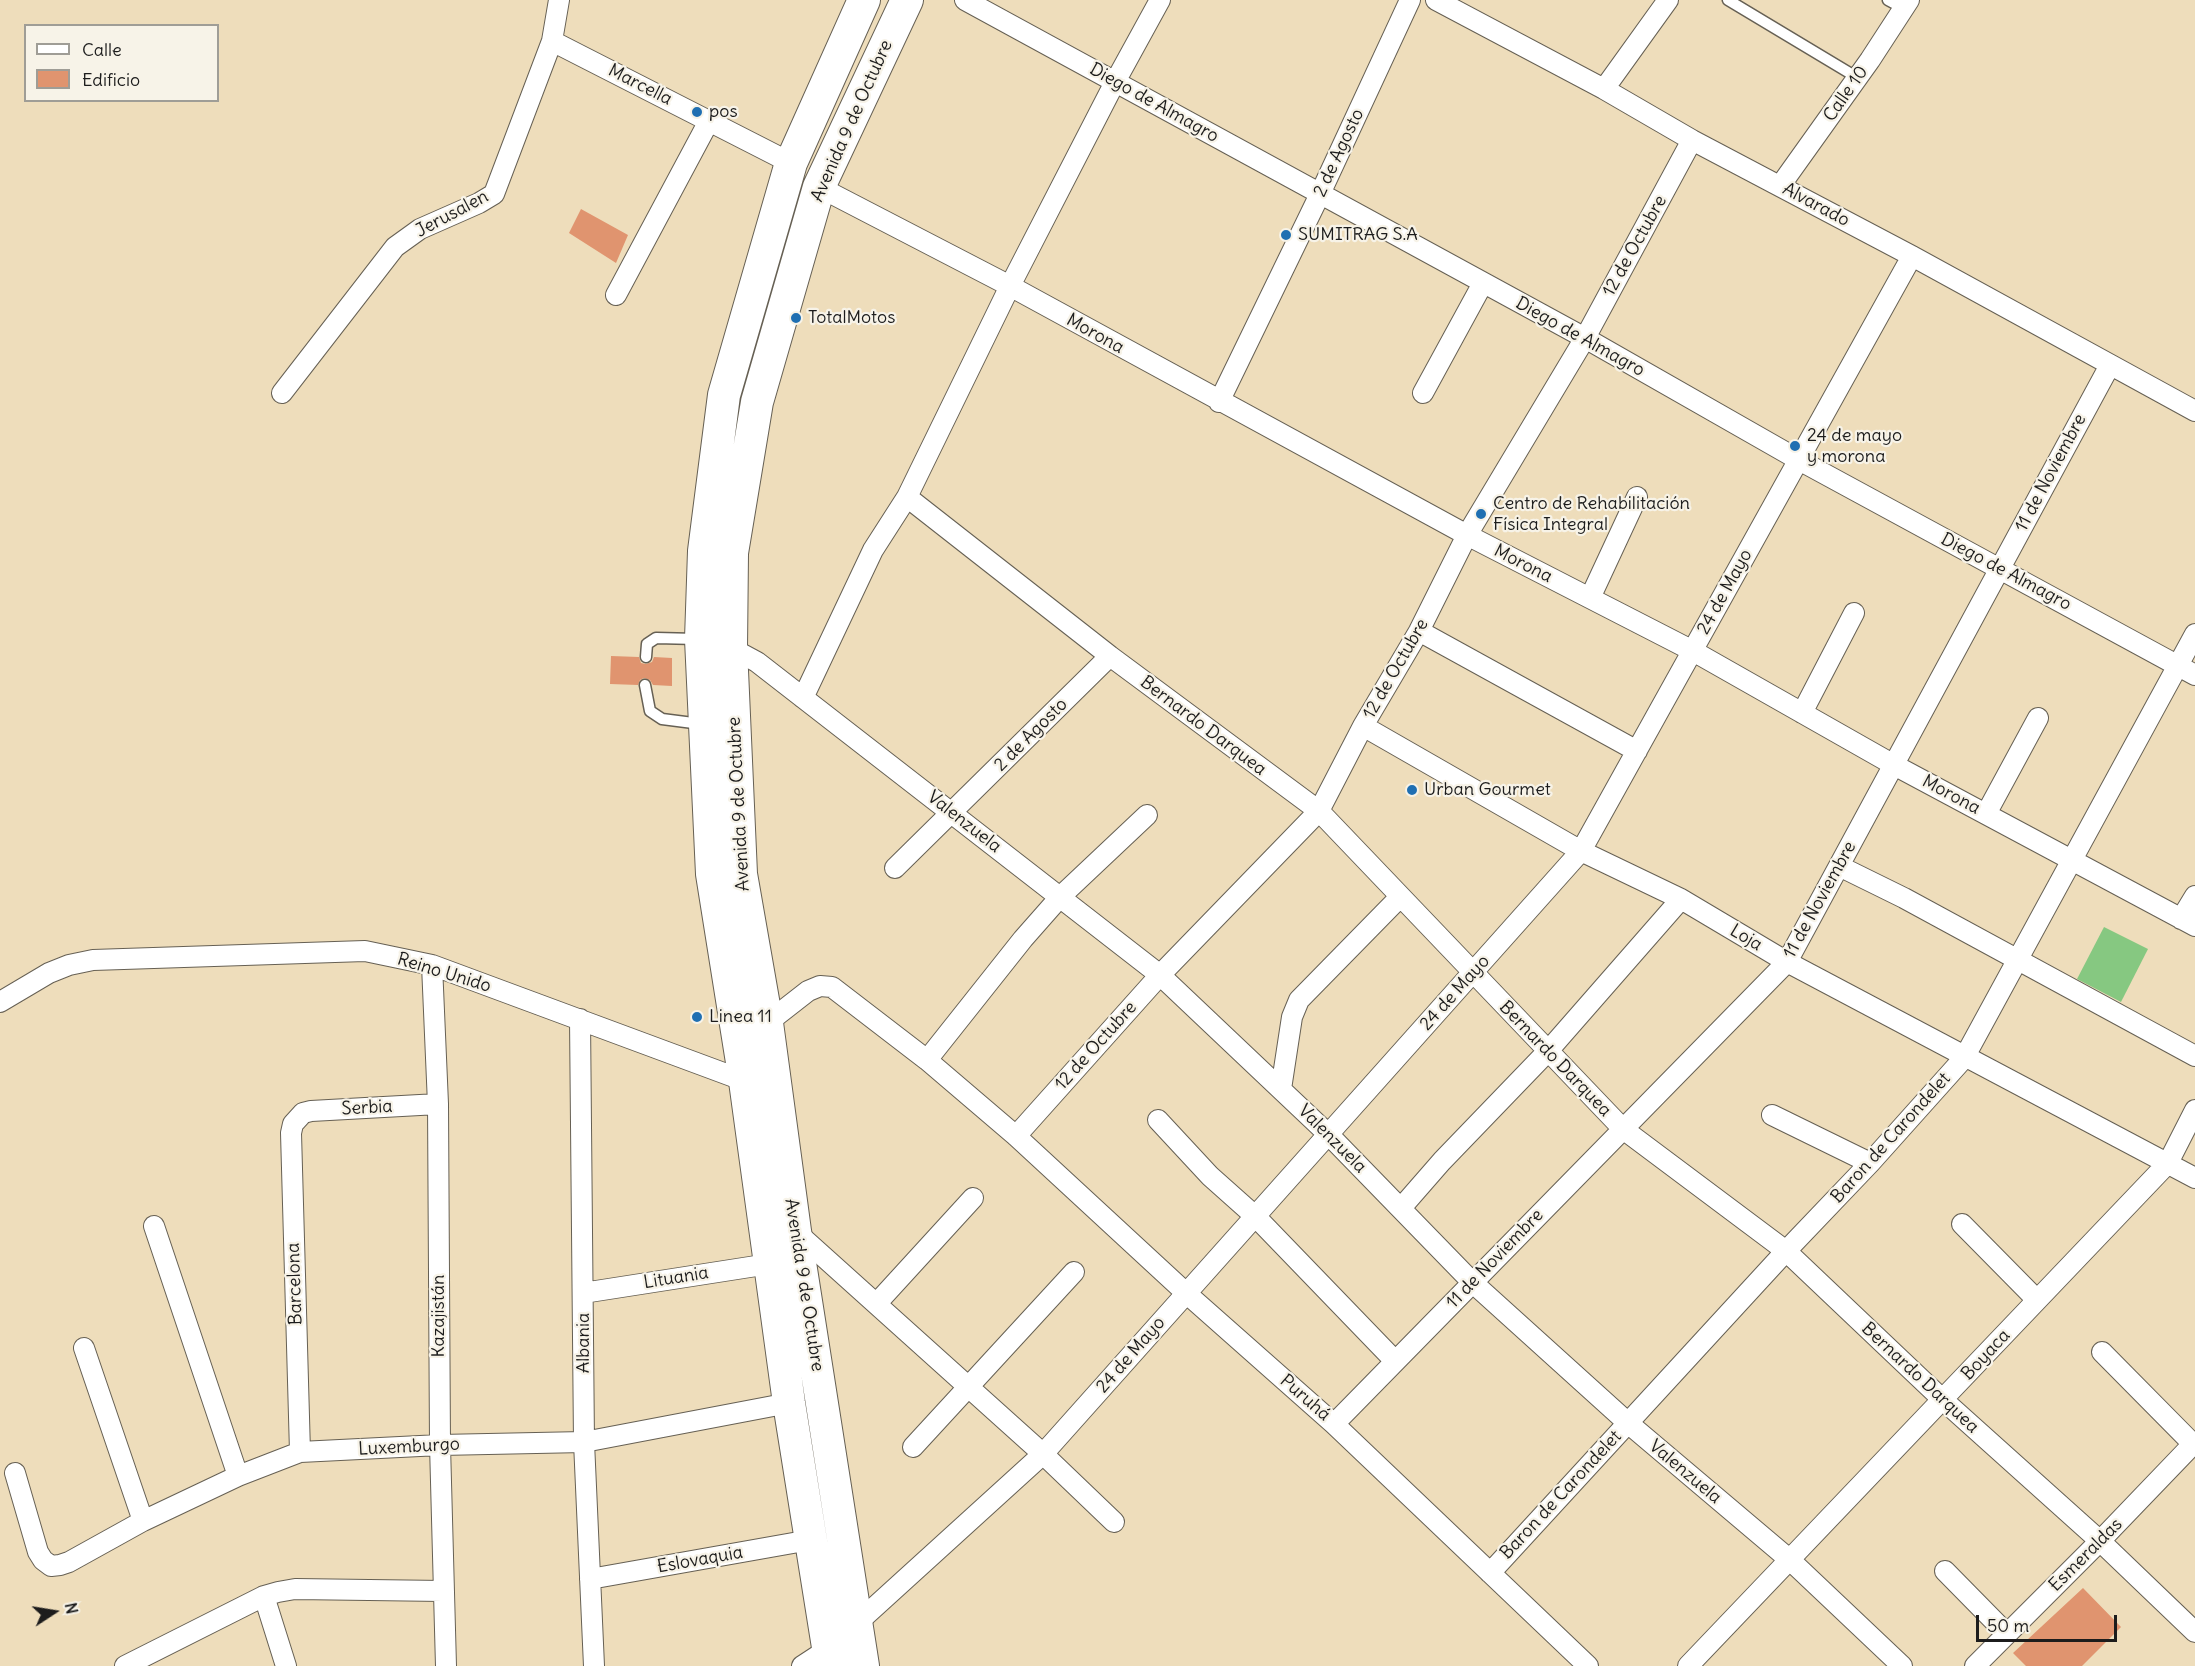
<!DOCTYPE html>
<meta charset="utf-8">
<style>
body{margin:0}
#map{position:relative;width:2195px;height:1666px;overflow:hidden;background:#edb;font-family:Delius,sans-serif}
canvas{display:block}
.legend{position:absolute;left:24px;top:24px;width:195px;height:78px;box-sizing:border-box;background:#f7f3e8;border:2px solid #9f9d96;margin:0;padding:8px 10px;list-style:none;font-size:18px;color:#1c1c1c}
.legend li{display:flex;align-items:center;gap:12px;height:30px}
.legend b{width:30px;border:2px solid #9f9d96}
.north{position:absolute;left:24px;top:1582px;width:60px;height:60px;-webkit-text-stroke:4px #f7f3e8;paint-order:stroke;rotate:78deg;font-size:16px;font-weight:700;line-height:24px;text-align:center;color:#1c1c1c}
.north::after{content:'';display:block;margin:auto;width:21px;height:27px;background:#1c1c1c;clip-path:polygon(50% 0,100% 100%,50% 72%,0 100%)}
.scale{position:absolute;left:1976px;top:1615px;width:141px;height:27px;box-sizing:border-box;border:3px solid #1c1c1c;border-top:0;padding-left:8px;font-size:18px;line-height:21px;white-space:nowrap;color:#1c1c1c;-webkit-text-stroke:4px #f7f3e8;paint-order:stroke}
</style>
<div id="map">
<canvas width="2195" height="1666"></canvas>
<ul class="legend">
<li><b style="height:8px;background:#fff"></b>Calle</li>
<li><b style="height:16px;background:#e0946f"></b>Edificio</li>
</ul>
<div class="north">N</div>
<div class="scale">50 m</div>
</div>
<script>
const g = document.querySelector('canvas').getContext('2d');
g.lineJoin = 'round';
function paint(path, color) { g.fillStyle = color; g.fill(path, 'evenodd'); }
const toPath = rows => new Path2D(rows.map(r => 'M' + r).join(''));
function stroke(path, color, width, dash) { g.strokeStyle = color; g.lineWidth = width; g.lineCap = dash ? 'butt' : 'round'; g.setLineDash(dash || []); g.stroke(path); }
function write(font, color, halo, rows, align = 'center') {
  g.font = font + ' Delius,sans-serif'; g.lineWidth = 4.5; g.setLineDash([]); g.textBaseline = 'middle'; g.strokeStyle = halo; g.fillStyle = color; for (const [text, x, y, turn = 0] of rows) {
    g.save(); g.translate(x, y); g.rotate((+turn || 0) * Math.PI / 180); g.textAlign = isNaN(turn) ? turn : align; if (halo) g.strokeText(text, 0, 0); g.fillText(text, 0, 0); g.restore();
  }
}
const green = toPath([
 [2104,927,2148,949,2121,1002,2077,979]
]);
const building = toPath([
 [581,209,628,235,616,263,569,233],
 [611,656,639,657,641,663,646,664,652,662,654,657,672,658,672,686,653,685,650,680,644,678,640,680,638,685,610,684],
 [2083,1588,2121,1627,2082,1666,2026,1666,2013,1653]
]);
const lane = toPath([
 [1728,0,1858,78],
 [1888,0,1903,8],
 [646,657,647,644,656,638,697,639],
 [645,685,650,711,662,719,701,724]
]);
const street = toPath([
 [965,0,1585,338,1799,460,2195,675],
 [1436,0,1604,89,1692,140,1912,256,2195,411],
 [552,41,791,163],
 [1604,89,1668,0],
 [1780,186,1870,60,1909,0],
 [819,187,1010,286,1467,535,1693,651,1894,765,2195,926],
 [616,295,709,121],
 [282,393,395,247,420,229,479,203,494,194,552,41,559,0],
 [1423,393,1483,283],
 [1219,402,1320,194,1410,0],
 [907,497,1110,656,1319,811,1623,1129,1786,1251,1943,1400,2100,1541,2195,1632],
 [1590,598,1637,497],
 [1419,631,1637,751],
 [731,648,757,662,1160,975,1329,1135,1472,1282,1628,1423,1790,1560,1902,1666],
 [803,698,873,550,907,497,1010,286,1115,82,1160,0],
 [1802,713,1854,613],
 [1363,726,1581,851,1681,899,1787,962,2195,1178],
 [1986,814,2038,718],
 [1839,866,1904,898,2195,1056],
 [895,868,1110,656],
 [2181,919,2195,896],
 [432,965,438,1104,440,1445,446,1666],
 [0,1002,49,973,69,965,93,960,365,951,432,965,745,1081,751,1081],
 [580,1019,584,1442,594,1666],
 [767,1023,808,991,820,986,832,987,927,1060,1016,1136,1186,1293,1334,1424,1588,1666],
 [927,1060,1023,939,1060,897,1147,815],
 [1281,1089,1292,1017,1299,1000,1400,897],
 [1772,1115,1870,1163],
 [1158,1120,1210,1176,1256,1217,1395,1361],
 [1016,1136,1160,975,1319,811,1363,726,1419,631,1467,535,1585,338,1692,140],
 [1401,1208,1442,1161,1548,1051,1681,899],
 [1962,1224,2037,1300],
 [154,1226,238,1476],
 [795,1231,1043,1454,1114,1522],
 [583,1293,769,1264],
 [877,1303,973,1198],
 [84,1348,143,1521],
 [2102,1352,2193,1444],
 [1334,1424,1787,962,2110,365],
 [913,1447,1074,1272],
 [300,1452,291,1133,293,1124,303,1113,311,1111,438,1104],
 [15,1473,38,1552,43,1560,51,1566,60,1565,69,1562,143,1521,238,1476,300,1452,440,1445,584,1442,789,1403],
 [1945,1571,2007,1634],
 [1490,1573,1786,1251,1870,1163,1964,1058,2195,634],
 [590,1579,810,1540],
 [264,1596,286,1666],
 [856,1624,1043,1454,1581,851,1912,256],
 [125,1666,264,1596,278,1592,295,1589,443,1591],
 [802,1666,828,1649],
 [1688,1666,2168,1163,2195,1110],
 [1975,1666,2100,1541,2195,1442]
]);
const primary = toPath([
 [831,1666,789,1403,745,1081,712,874,701,639,704,551,724,395,791,163,864,0],
 [863,1666,795,1231,767,1023,741,874,731,648,732,553,757,402,819,187,907,0]
]);
const markers = [
 [697,112,6,"#1f6fb2"],
 [1286,235,6,"#1f6fb2"],
 [796,318,6,"#1f6fb2"],
 [1795,446,6,"#1f6fb2"],
 [1481,514,6,"#1f6fb2"],
 [1412,790,6,"#1f6fb2"],
 [697,1017,6,"#1f6fb2"]
];
const streetNames = [
 ["Marcella",640,85,27],
 ["Calle 10",1846,94,-55],
 ["Diego de Almagro",1154,103,29],
 ["Avenida 9 de Octubre",852,121,-66],
 ["2 de Agosto",1339,153,-65],
 ["Alvarado",1816,205,28],
 ["Jerusalen",452,214,-28],
 ["12 de Octubre",1635,246,-61],
 ["Morona",1095,334,29],
 ["Diego de Almagro",1580,337,29],
 ["11 de Noviembre",2051,473,-62],
 ["Morona",1523,564,27],
 ["Diego de Almagro",2006,572,28],
 ["24 de Mayo",1725,592,-61],
 ["12 de Octubre",1396,669,-60],
 ["Bernardo Darquea",1203,726,37],
 ["2 de Agosto",1031,735,-45],
 ["Morona",1951,795,28],
 ["Avenida 9 de Octubre",739,804,-93],
 ["Valenzuela",964,822,38],
 ["11 de Noviembre",1820,900,-61],
 ["Loja",1746,938,31],
 ["Reino Unido",444,973,17],
 ["24 de Mayo",1455,993,-48],
 ["12 de Octubre",1096,1046,-48],
 ["Bernardo Darquea",1555,1059,46],
 ["Serbia",367,1108,-3],
 ["Baron de Carondelet",1891,1138,-48],
 ["Valenzuela",1332,1139,45],
 ["11 de Noviembre",1495,1259,-46],
 ["Lituania",676,1278,-9],
 ["Barcelona",295,1284,-92],
 ["Avenida 9 de Octubre",804,1285,81],
 ["Kazajistán",439,1316,-90],
 ["Albania",584,1343,-90],
 ["24 de Mayo",1131,1355,-49],
 ["Boyaca",1986,1355,-47],
 ["Bernardo Darquea",1920,1378,43],
 ["Puruhá",1305,1398,41],
 ["Luxemburgo",409,1447,-3],
 ["Valenzuela",1685,1472,40],
 ["Baron de Carondelet",1561,1495,-47],
 ["Esmeraldas",2086,1555,-45],
 ["Eslovaquia",700,1560,-10]
];
const poiNames = [
 ["pos",709,112],
 ["SUMITRAG S.A",1298,235],
 ["TotalMotos",808,318],
 ["24 de mayo",1807,436],
 ["y morona",1807,457],
 ["Centro de Rehabilitación",1493,504],
 ["Física Integral",1493,525],
 ["Urban Gourmet",1424,790],
 ["Linea 11",709,1017]
];
paint(green, '#86c881');
paint(building, '#e0946f');
stroke(lane, '#666054', 13);
stroke(street, '#666054', 22);
stroke(primary, '#666054', 34);
stroke(lane, '#fff', 10);
stroke(street, '#fff', 20);
stroke(primary, '#fff', 32);
for (const [x, y, r, color] of markers) { const dot = new Path2D(); dot.arc(x, y, r, 0, 2 * Math.PI); g.fillStyle = color; g.fill(dot); stroke(dot, '#f7f3e8', 2); }
write('18px', '#1c1c1c', '#f7f3e8', streetNames);
write('18px', '#1c1c1c', '#f7f3e8', poiNames, 'left');
</script>
